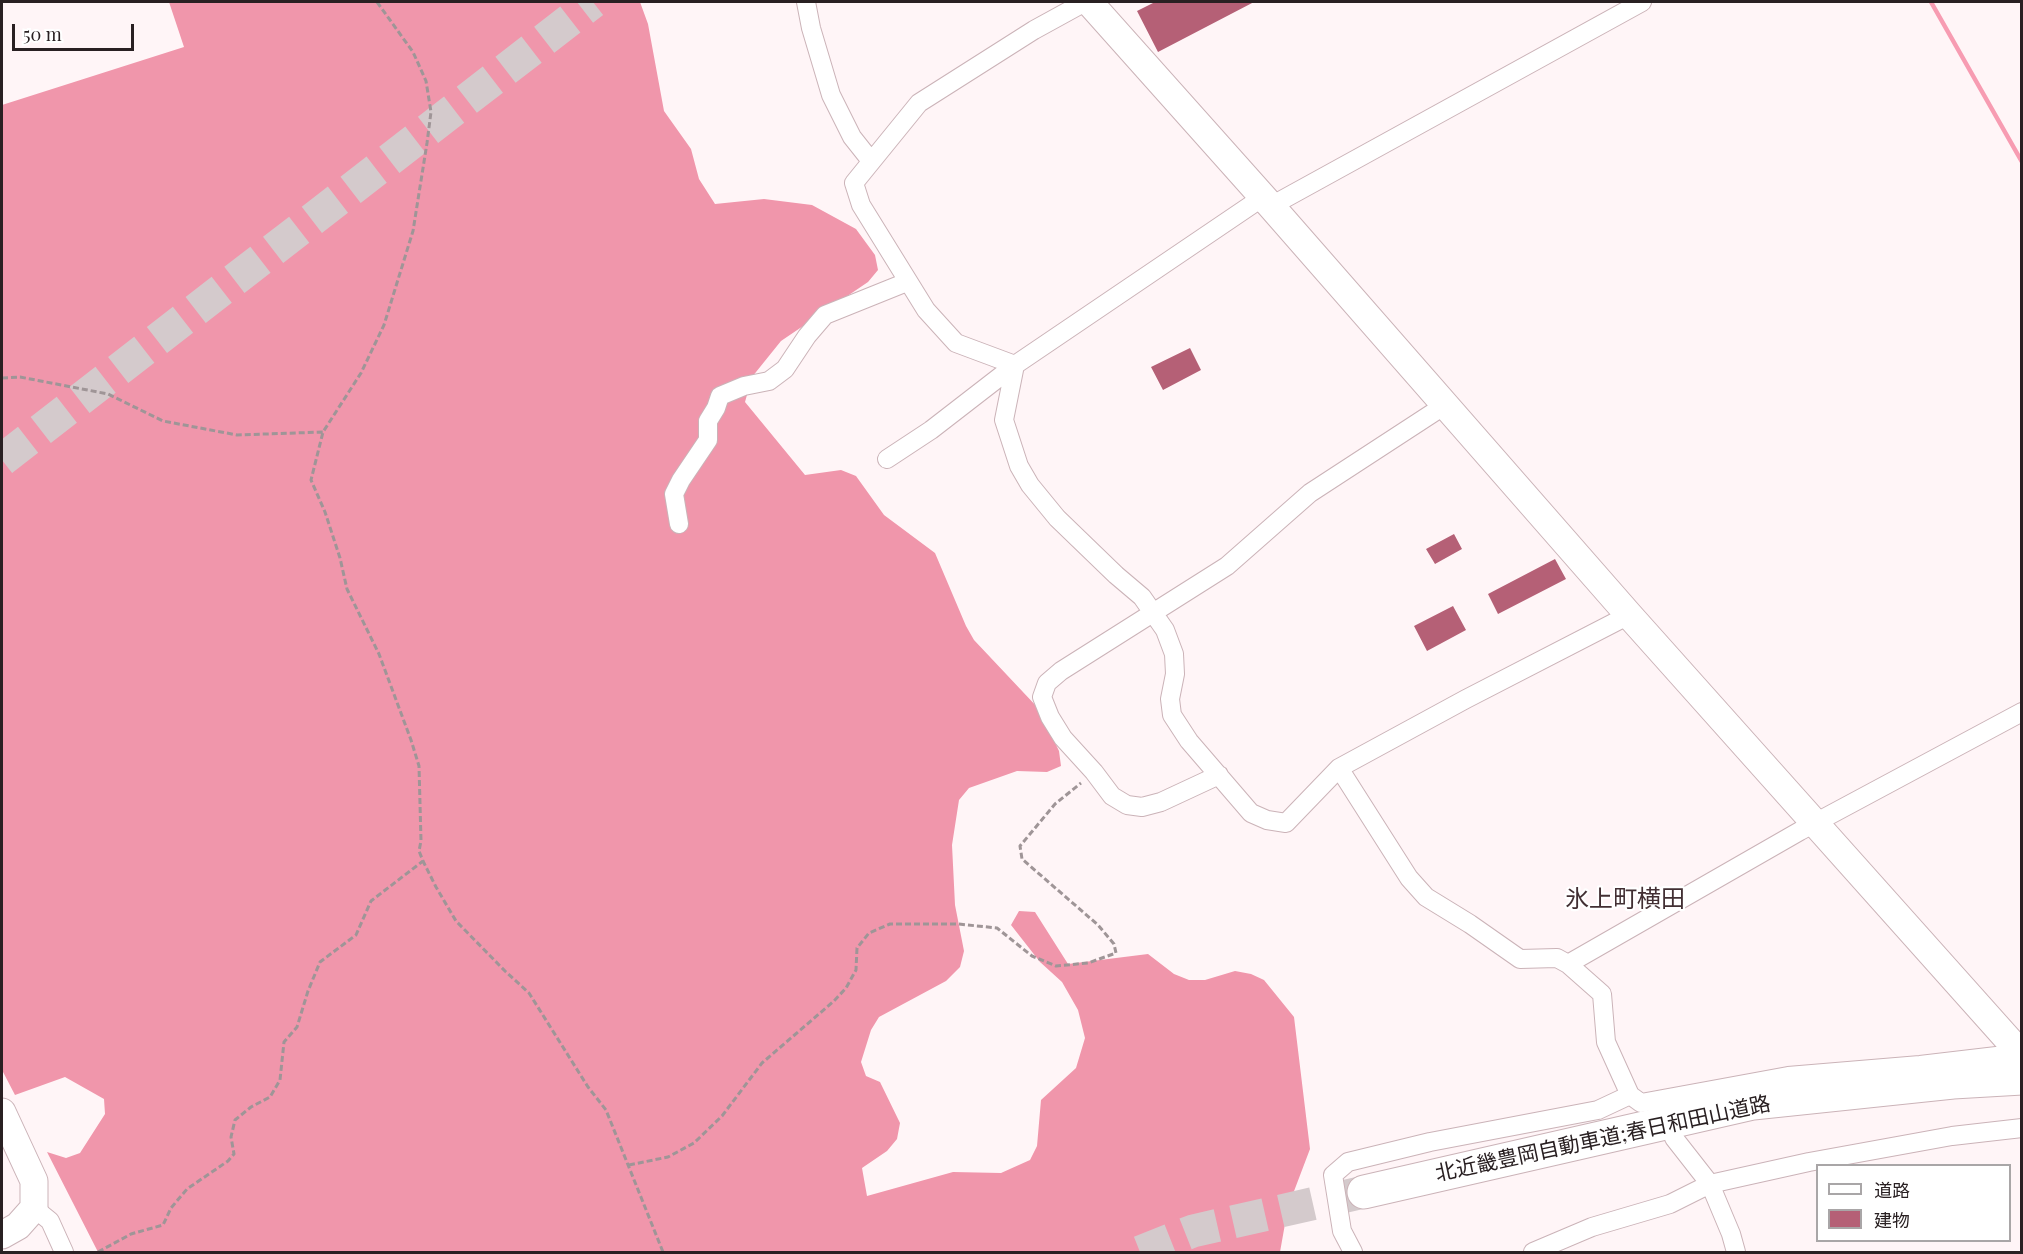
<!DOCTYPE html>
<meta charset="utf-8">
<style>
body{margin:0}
#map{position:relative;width:2023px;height:1254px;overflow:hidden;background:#fff5f7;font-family:"Playfair Display","Noto Sans JP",serif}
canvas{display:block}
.frame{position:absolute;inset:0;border:3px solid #292022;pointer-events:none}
.legend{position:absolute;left:1816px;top:1164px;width:195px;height:78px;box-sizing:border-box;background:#fff;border:2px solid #a9a6a7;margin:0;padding:8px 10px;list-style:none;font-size:18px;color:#292022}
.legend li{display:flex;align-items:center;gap:12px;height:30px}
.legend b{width:30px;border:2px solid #a9a6a7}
.scale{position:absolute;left:12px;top:24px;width:122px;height:27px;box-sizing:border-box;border:3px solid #292022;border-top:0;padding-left:8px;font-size:18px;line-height:21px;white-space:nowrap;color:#292022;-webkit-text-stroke:4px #fff;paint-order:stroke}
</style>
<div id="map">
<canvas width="2023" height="1254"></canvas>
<div class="frame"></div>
<ul class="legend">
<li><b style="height:8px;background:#fff"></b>道路</li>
<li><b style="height:16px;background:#b56076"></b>建物</li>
</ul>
<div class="scale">50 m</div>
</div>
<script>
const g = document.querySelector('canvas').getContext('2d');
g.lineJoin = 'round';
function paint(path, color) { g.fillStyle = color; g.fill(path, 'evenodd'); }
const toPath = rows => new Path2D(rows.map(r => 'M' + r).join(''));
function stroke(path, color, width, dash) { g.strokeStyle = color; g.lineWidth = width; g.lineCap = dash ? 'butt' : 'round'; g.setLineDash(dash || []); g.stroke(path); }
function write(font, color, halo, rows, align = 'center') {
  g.font = font + ' "Playfair Display","Noto Sans JP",serif'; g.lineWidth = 4.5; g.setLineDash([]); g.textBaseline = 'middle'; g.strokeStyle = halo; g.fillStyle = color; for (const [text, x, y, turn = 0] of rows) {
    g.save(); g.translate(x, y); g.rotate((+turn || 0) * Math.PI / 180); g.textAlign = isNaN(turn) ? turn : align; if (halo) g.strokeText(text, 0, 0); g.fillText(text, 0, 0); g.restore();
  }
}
const forest = toPath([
 [169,2,640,2,648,24,664,111,691,149,699,179,715,204,764,199,812,205,856,229,875,255,878,270,868,282,781,341,752,377,745,402,805,475,841,470,856,476,884,515,935,553,966,626,974,640,1039,709,1059,751,1061,766,1047,772,1017,771,969,788,959,800,952,845,955,905,964,951,960,967,946,981,879,1017,871,1030,861,1062,866,1076,880,1082,900,1123,897,1139,887,1151,862,1168,867,1196,953,1172,1001,1173,1030,1160,1037,1146,1041,1100,1076,1068,1085,1038,1078,1010,1062,982,1040,962,1011,925,1019,911,1035,912,1068,964,1148,954,1174,974,1189,980,1205,980,1235,971,1251,974,1264,980,1294,1017,1310,1149,1288,1207,1280,1252,98,1252,47,1152,66,1158,80,1153,105,1114,104,1099,65,1077,15,1095,2,1070,2,105,184,47]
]);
const stream = toPath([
 [1931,2,2022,162]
]);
const building = toPath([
 [1155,2,1254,2,1158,52,1137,11],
 [1190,348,1201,370,1163,390,1151,367],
 [1454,534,1462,549,1435,564,1426,549],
 [1555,559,1566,579,1498,614,1488,594],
 [1453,606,1466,630,1427,651,1414,626]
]);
const highwayTunnel = toPath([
 [2,460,593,2],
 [1140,1252,1193,1231,1364,1192]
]);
const path = toPath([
 [377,2,413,52,426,81,431,112,427,143,413,231,384,325,361,373,323,432,311,480,325,512,340,558,347,589,379,654,411,740,419,766,421,841,419,851,423,861,436,887,456,921,505,971,529,993,588,1087,606,1110,663,1252],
 [2,378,20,377,108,394,163,421,237,435,323,432],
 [629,1165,668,1157,694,1143,722,1116,762,1063,834,1001,846,988,856,970,857,948,869,933,890,924,958,924,997,928,1032,956,1056,966,1088,963,1116,953,1114,944,1098,925,1022,859,1020,846,1055,804,1081,783],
 [98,1252,131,1234,163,1225,171,1208,187,1189,228,1161,234,1154,231,1137,235,1120,251,1107,270,1097,280,1080,284,1042,297,1027,308,991,320,962,356,935,371,901,423,861]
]);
const street = toPath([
 [806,2,811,28,831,95,852,137,871,161],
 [1271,206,1642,2],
 [1015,365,1004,420,1019,466,1030,485,1057,518,1116,575,1142,597,1165,630,1174,654,1175,674,1170,699,1172,715,1189,741,1251,813,1267,820,1286,823,1339,768,1466,699,1629,615],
 [1015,365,956,343,926,310,861,205,854,183,919,103,1034,30,1085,2],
 [887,459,931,430,1015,365,1263,197],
 [679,524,674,494,681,480,708,440,708,421,716,408,720,396,744,386,769,381,785,369,807,336,825,315,907,282],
 [1339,768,1409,878,1426,897,1470,924,1520,959,1557,958,1568,964,1602,994,1606,1042,1630,1095,1641,1103,1788,1076,1920,1065,2022,1053],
 [1219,775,1161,802,1142,807,1127,805,1112,796,1094,772,1063,738,1050,717,1042,697,1047,683,1061,671,1227,566,1310,493,1445,405],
 [1568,964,1800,831,2022,712],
 [1674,1138,1710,1184,1731,1234,1736,1252],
 [34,1208,50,1221,64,1252],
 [1353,1252,1342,1231,1333,1175,1348,1162,1430,1142,1598,1110,1630,1095],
 [1533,1252,1592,1227,1670,1204,1710,1184,1809,1162,1952,1136,2022,1128]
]);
const secondary = toPath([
 [1089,2,1271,206,1629,615,2022,1055],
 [2,1112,34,1181,34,1208,18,1226,2,1235]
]);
const highway = toPath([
 [1364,1192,1753,1103,1953,1082,2022,1078]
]);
const streetNames = [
 ["北近畿豊岡自動車道;春日和田山道路",1603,1139,-12]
];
const quarterNames = [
 ["氷上町横田",1625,900]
];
paint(forest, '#f096ab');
stroke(stream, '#f79cb2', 4.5);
paint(building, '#b56076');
stroke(highwayTunnel, '#d4cacc', 33, [33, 16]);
stroke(street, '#cbb3b8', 20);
stroke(secondary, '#cbb3b8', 29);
stroke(highway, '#cbb3b8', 35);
stroke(path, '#9f9597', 3, [6, 3]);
stroke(street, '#fff', 18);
stroke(secondary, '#fff', 27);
stroke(highway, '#fff', 33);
write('21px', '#292022', '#fff', streetNames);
write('24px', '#422f33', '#fff', quarterNames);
</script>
